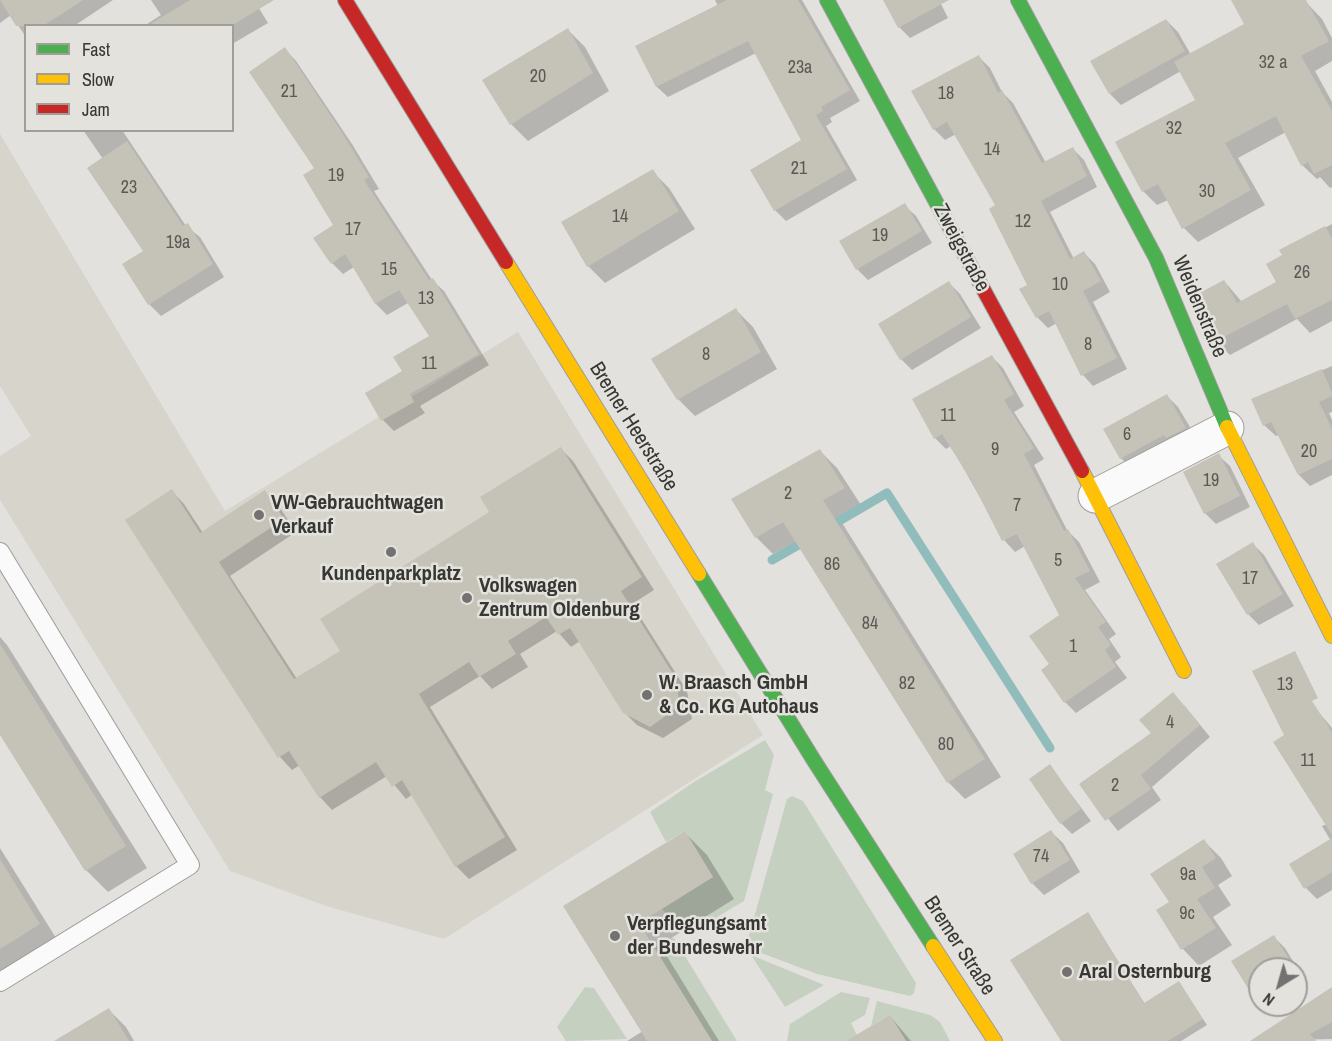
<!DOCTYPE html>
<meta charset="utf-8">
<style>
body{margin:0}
#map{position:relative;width:1332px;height:1041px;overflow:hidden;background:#e3e1de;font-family:"Archivo Narrow",sans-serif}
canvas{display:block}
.legend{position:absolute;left:24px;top:24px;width:210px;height:108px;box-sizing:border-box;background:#e4e2dd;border:2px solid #9f9e99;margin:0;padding:8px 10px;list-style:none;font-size:18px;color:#373734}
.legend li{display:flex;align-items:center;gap:12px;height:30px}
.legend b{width:30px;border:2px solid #9f9e99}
.north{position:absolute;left:1248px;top:957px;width:60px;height:60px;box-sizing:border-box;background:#e4e2dd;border:2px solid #9f9e99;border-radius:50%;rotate:217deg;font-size:16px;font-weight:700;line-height:24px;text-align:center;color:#373734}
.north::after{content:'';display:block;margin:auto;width:21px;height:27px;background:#737270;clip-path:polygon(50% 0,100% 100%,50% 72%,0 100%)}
</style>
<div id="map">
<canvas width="1332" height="1041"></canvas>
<ul class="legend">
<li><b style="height:8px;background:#4caf50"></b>Fast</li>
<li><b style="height:8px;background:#ffc107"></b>Slow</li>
<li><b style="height:8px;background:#c62828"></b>Jam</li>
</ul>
<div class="north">N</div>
</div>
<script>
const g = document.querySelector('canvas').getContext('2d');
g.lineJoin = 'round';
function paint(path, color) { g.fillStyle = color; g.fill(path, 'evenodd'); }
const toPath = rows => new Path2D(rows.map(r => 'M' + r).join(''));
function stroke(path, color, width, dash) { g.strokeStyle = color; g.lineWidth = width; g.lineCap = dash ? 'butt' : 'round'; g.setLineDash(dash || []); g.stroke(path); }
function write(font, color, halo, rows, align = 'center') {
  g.font = font + ' "Archivo Narrow",sans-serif'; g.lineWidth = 5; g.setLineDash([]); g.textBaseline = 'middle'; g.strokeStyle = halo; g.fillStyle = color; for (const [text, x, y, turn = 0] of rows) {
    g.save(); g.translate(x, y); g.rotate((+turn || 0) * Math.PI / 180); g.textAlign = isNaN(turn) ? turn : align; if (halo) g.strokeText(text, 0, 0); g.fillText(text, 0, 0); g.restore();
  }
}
const built = toPath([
 [0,134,225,511,518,332,763,735,444,939,326,906,230,871,0,500,0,456,31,436,0,386]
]);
const green = toPath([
 [765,740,774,755,765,790,773,794,744,901,687,935,662,909,713,877,685,831,666,842,650,812,694,782],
 [792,796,803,801,916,983,914,993,910,996,817,974,748,948,747,943,787,799],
 [670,938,674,938,737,1041,712,1041,654,947],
 [751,955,824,985,785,1007],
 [585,987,594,988,627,1039,566,1041,557,1027],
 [841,992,870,998,865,1015,851,1023,857,1035,846,1041,787,1041,790,1024],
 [877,1001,930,1015,940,1022,950,1041,906,1041,890,1015,871,1026]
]);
const shadow = toPath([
 [0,0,113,0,74,26,26,26,26,37,11,15,0,23],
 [151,0,254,0,268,23,232,44,232,26,144,26,161,15],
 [715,0,802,0,860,101,830,118,832,122,826,126,857,180,786,221,775,210,803,141,756,53,668,97,657,87,637,47,718,6],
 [884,0,939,0,948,18,910,38,899,27],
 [1232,0,1304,0,1322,19,1332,38,1332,61,1315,71,1332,102,1332,187,1330,188,1320,177,1317,179,1302,165,1286,132,1238,158,1265,205,1198,242,1184,228,1168,200,1157,205,1143,191,1197,101,1181,71,1121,105,1110,94,1166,20,1178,32,1191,55,1246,24],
 [568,30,585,47,609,91,528,141,511,124],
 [285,49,296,61,352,144,379,189,374,191,432,280,444,291,489,365,420,406,425,413,394,431,383,420,404,372,431,337,408,303,387,315,376,304,354,267,343,274,332,263,335,225,316,169],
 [979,57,990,68,1002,92,1013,103,1046,163,1073,149,1084,160,1097,187,1050,212,1074,259,1084,253,1095,264,1110,292,1093,302,1127,369,1093,386,1083,375,1057,323,1048,328,1037,317,1021,289,1028,285,997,206,956,134,945,140,934,129],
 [83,130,122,130,186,226,200,237,224,277,161,316,149,304,145,251,103,159],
 [652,171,669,188,695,229,605,283,588,266],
 [904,205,916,216,932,243,868,280,857,269],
 [1332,224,1332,321,1310,333,1297,319,1230,355,1215,341,1194,297,1224,281,1242,302,1278,283,1284,255,1281,251],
 [949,283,960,294,981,328,912,370,901,359],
 [736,310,753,327,777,369,695,416,678,399,653,360],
 [992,357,1003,368,1024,406,1014,412,1044,459,1034,465,1067,530,1079,542,1100,582,1085,590,1116,634,1109,639,1121,657,1115,662,1127,678,1076,713,1065,702,1051,665,1061,616,1025,546,1015,552,1004,540,951,446,946,449,935,438],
 [1332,366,1332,412,1329,413,1332,420,1332,475,1310,486,1299,475,1279,435,1276,436,1264,425,1253,400],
 [1167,396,1178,407,1197,439,1132,469,1121,458],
 [561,449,573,461,654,590,632,604,687,691,692,719,663,738,637,725,624,712,580,641,571,647,557,631,520,654,528,667,492,689,480,676,430,707,517,850,469,879,456,866,413,794,406,799,387,776,332,810,320,797,300,765,292,770,280,757,127,520,172,491,184,504,203,533,265,492,278,505,296,532,230,576,297,679,342,652],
 [820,451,837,468,861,505,839,518,1001,777,965,799,948,782,797,541,773,554,756,537],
 [1218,455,1230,466,1250,507,1216,524,1205,513],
 [1253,544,1264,555,1294,606,1259,625,1248,614],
 [0,637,7,645,147,868,108,892,86,870,0,732],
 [1184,705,1210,737,1152,787,1161,800,1118,831,1081,785,1153,734],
 [1316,709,1332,728,1332,890,1317,899,1306,888,1331,841,1322,826,1327,824],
 [1050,766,1091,821,1072,834,1061,823],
 [1051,832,1063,843,1080,872,1044,895,1032,883,1015,854],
 [685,833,707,855,734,899,660,945,719,1041,627,1041,643,1031,566,906],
 [1204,841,1221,858,1232,876,1218,885,1231,905,1213,917,1232,945,1199,966,1183,949,1158,911,1171,903],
 [0,848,61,946,0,984],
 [1088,914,1145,1004,1179,983,1207,1025,1181,1041,1062,1041],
 [1273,936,1285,948,1302,976,1296,979,1296,969,1260,969,1260,999,1251,989,1233,962],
 [1332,989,1332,1039,1253,1041],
 [109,1010,126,1027,134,1041,57,1041],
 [890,1016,911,1041,849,1041]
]);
const stream = toPath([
 [827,528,887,493,1050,748],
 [772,560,807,540]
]);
const building = toPath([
 [0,0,83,0,43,26,16,26],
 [190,0,274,0,231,26,147,26],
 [727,0,798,0,850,90,821,107,823,111,816,115,847,169,774,211,750,170,801,140,748,41,656,87,635,46],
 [883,0,949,0,898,28],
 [1231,0,1306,0,1329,41,1301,56,1332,111,1332,165,1314,174,1308,162,1301,166,1276,116,1225,143,1251,190,1182,229,1158,184,1142,192,1115,142,1195,100,1174,62,1244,24],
 [1166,19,1185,51,1109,94,1090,61],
 [568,28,593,73,510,125,482,80],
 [285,47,341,131,369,177,364,180,429,280,433,278,479,354,410,394,414,402,381,421,365,393,402,371,393,357,429,336,399,290,375,304,345,254,331,264,313,238,333,225,303,175,314,168,249,72],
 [979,55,998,93,1002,90,1042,163,1073,147,1087,176,1041,201,1070,259,1084,251,1101,281,1083,291,1117,358,1081,376,1049,311,1036,318,1019,289,1027,285,989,209,995,205,947,122,933,130,911,91],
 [127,141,183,226,188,223,213,264,148,305,122,264,143,251,87,168],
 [653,169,679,211,587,267,561,222],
 [905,203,922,231,856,270,839,241],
 [1325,226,1332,239,1332,300,1295,319,1287,304,1214,342,1192,297,1224,280,1237,303,1276,282,1266,264,1282,255,1279,250],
 [949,281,971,317,900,360,878,324],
 [736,308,761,352,677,400,651,359],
 [992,355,1014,394,1004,400,1034,448,1024,454,1064,531,1068,529,1090,571,1075,578,1106,622,1098,627,1111,645,1105,650,1116,667,1064,703,1041,670,1049,664,1029,636,1059,615,1017,534,1002,541,971,480,942,434,934,439,912,399],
 [1322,369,1332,393,1332,396,1319,402,1332,429,1332,459,1298,475,1271,422,1263,426,1251,399],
 [1167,394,1186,428,1166,438,1164,435,1120,459,1103,429],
 [561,447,642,577,621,591,675,677,680,706,650,727,623,713,570,628,558,635,546,617,508,641,516,654,479,677,469,662,419,694,505,837,455,867,402,780,392,787,376,762,319,798,289,751,278,758,125,520,172,489,200,533,265,490,284,519,219,562,294,679,340,651,320,619,489,512,480,497],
 [820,449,845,488,823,500,985,759,947,783,783,522,755,538,731,499],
 [1219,453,1240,496,1204,514,1183,472],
 [1253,542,1283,594,1247,615,1216,564],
 [0,644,126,846,85,871,0,735],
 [1295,651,1318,698,1312,701,1332,732,1332,835,1273,742,1284,735,1252,671],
 [1173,692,1200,725,1141,775,1151,789,1105,821,1079,784,1151,733,1139,720],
 [1050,764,1081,809,1060,824,1029,779],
 [1051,830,1070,860,1031,884,1013,854],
 [685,831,713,877,639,923,712,1041,647,1041,563,906],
 [1332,838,1332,872,1304,889,1289,864],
 [1204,839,1216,858,1202,867,1215,888,1197,899,1216,928,1181,950,1156,910,1169,902,1150,874],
 [0,859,40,924,0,949],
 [1088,912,1144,1003,1179,981,1203,1019,1168,1041,1061,1041,1010,960],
 [1274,935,1292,964,1284,969,1260,969,1260,984,1249,990,1231,961],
 [1332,987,1332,1022,1310,1034,1316,1041,1250,1041],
 [109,1008,129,1041,54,1041],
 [890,1015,906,1041,846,1041]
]);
const lane = toPath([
 [0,552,190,865,0,982]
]);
const street = toPath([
 [1095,496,1227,428]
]);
const fast = toPath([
 [827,0,956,239],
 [1018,0,1156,258,1227,427],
 [699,574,813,759,933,946]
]);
const slow = toPath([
 [506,262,699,574],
 [1227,427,1332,636],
 [1082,471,1184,671],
 [933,946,995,1041]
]);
const jam = toPath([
 [345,0,506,262],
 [956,239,1082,471]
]);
const markers = [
 [259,515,6,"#737270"],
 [391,552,6,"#737270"],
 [467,598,6,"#737270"],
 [647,695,6,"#737270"],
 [615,936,6,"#737270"],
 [1067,972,6,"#737270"]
];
const numberNames = [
 ["32 a",1273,63],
 ["23a",800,68],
 ["20",538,77],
 ["21",289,92],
 ["18",946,94],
 ["32",1174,129],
 ["14",992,150],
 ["21",799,169],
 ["19",336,176],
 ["23",129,188],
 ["30",1207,192],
 ["14",620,217],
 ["12",1023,222],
 ["17",353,230],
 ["19",880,236],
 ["19a",178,243],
 ["15",389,270],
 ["26",1302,273],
 ["10",1060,285],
 ["13",426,299],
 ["8",1088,345],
 ["8",706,355],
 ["11",429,364],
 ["11",948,416],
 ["6",1127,435],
 ["9",995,450],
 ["20",1309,452],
 ["19",1211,481],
 ["2",788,494],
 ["7",1017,506],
 ["5",1058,561],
 ["86",832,565],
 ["17",1250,579],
 ["84",870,624],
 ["1",1073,647],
 ["82",907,684],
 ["13",1285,685],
 ["4",1170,723],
 ["80",946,745],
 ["11",1308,761],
 ["2",1115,786],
 ["74",1041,857],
 ["9a",1188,875],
 ["9c",1187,914]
];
const streetNames = [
 ["Zweigstraße",961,248,62],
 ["Weidenstraße",1199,307,67],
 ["Bremer Heerstraße",633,427,58],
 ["Bremer Straße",959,946,57]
];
const poiNames = [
 ["VW-Gebrauchtwagen",271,503],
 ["Verkauf",271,527],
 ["Kundenparkplatz",391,574,"center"],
 ["Volkswagen",479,586],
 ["Zentrum Oldenburg",479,610],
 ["W. Braasch GmbH",659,683],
 ["& Co. KG Autohaus",659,707],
 ["Verpflegungsamt",627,924],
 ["der Bundeswehr",627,948],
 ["Aral Osternburg",1079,972]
];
paint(built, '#d7d4cc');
paint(green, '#c5d0c0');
paint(shadow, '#0003');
stroke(stream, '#91bcbc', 9);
paint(building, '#c5c2b8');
stroke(lane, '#9e9d9a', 20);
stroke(street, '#9e9d9a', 35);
stroke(fast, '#9e9d9a', 16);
stroke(slow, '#9e9d9a', 16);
stroke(jam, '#9e9d9a', 16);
stroke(lane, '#fbfafa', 18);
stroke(street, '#fbfafa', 33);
stroke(fast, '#4caf50', 14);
stroke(slow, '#ffc107', 14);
stroke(jam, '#c62828', 14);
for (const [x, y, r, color] of markers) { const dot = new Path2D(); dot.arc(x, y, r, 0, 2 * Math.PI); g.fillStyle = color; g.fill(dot); stroke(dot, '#e4e2dd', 2); }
write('18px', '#5a5a55', null, numberNames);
write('21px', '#373734', '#e4e2dd', streetNames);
write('bold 21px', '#373734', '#e4e2dd', poiNames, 'left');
</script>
